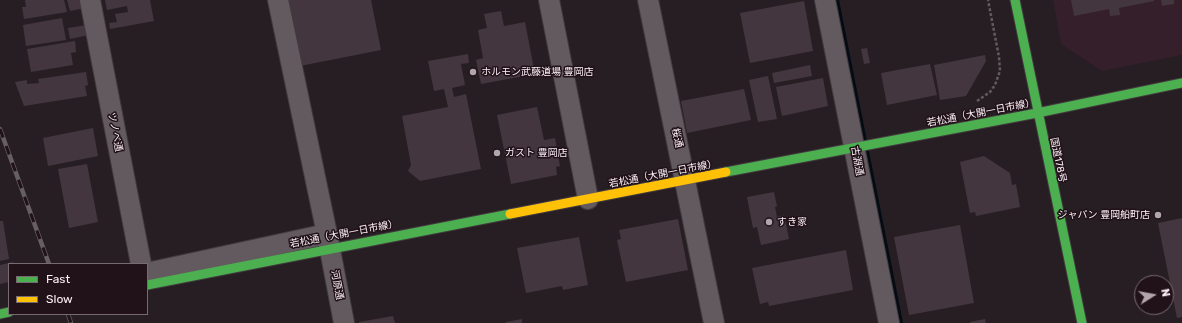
<!DOCTYPE html>
<meta charset="utf-8">
<style>
body{margin:0}
#map{position:relative;width:1182px;height:323px;overflow:hidden;background:#271e23;font-family:Rubik,sans-serif}
canvas{display:block}
.legend{position:absolute;left:8px;top:263px;width:140px;height:52px;box-sizing:border-box;background:#211119;border:1px solid #786a71;margin:0;padding:5px 7px;list-style:none;font-size:12px;color:#fbeff5}
.legend li{display:flex;align-items:center;gap:8px;height:20px}
.legend b{width:20px;border:1px solid #786a71}
.north{position:absolute;left:1134px;top:275px;width:40px;height:40px;box-sizing:border-box;background:#211119;border:1px solid #786a71;border-radius:50%;rotate:79deg;font-size:11px;font-weight:700;line-height:16px;text-align:center;color:#fbeff5}
.north::after{content:'';display:block;margin:auto;width:14px;height:18px;background:#b1a6ac;clip-path:polygon(50% 0,100% 100%,50% 72%,0 100%)}
</style>
<div id="map">
<canvas width="1182" height="323"></canvas>
<ul class="legend">
<li><b style="height:5px;background:#4caf50"></b>Fast</li>
<li><b style="height:5px;background:#ffc107"></b>Slow</li>
</ul>
<div class="north">N</div>
</div>
<script>
const g = document.querySelector('canvas').getContext('2d');
g.lineJoin = 'round';
function paint(path, color) { g.fillStyle = color; g.fill(path, 'evenodd'); }
const toPath = rows => new Path2D(rows.map(r => 'M' + r).join(''));
function stroke(path, color, width, dash) { g.strokeStyle = color; g.lineWidth = width; g.lineCap = dash ? 'butt' : 'round'; g.setLineDash(dash || []); g.stroke(path); }
function write(font, color, halo, rows, align = 'center') {
  g.font = font + ' Rubik,"Noto Sans JP",sans-serif'; g.lineWidth = 3; g.setLineDash([]); g.textBaseline = 'middle'; g.strokeStyle = halo; g.fillStyle = color; for (const [text, x, y, turn = 0] of rows) {
    g.save(); g.translate(x, y); g.rotate((+turn || 0) * Math.PI / 180); g.textAlign = isNaN(turn) ? turn : align; if (halo) g.strokeText(text, 0, 0); g.fillText(text, 0, 0); g.restore();
  }
}
const built = toPath([
 [1053,0,1182,0,1182,55,1102,71,1061,44]
]);
const stream = toPath([
 [836,0,900,323]
]);
const building = toPath([
 [25,0,64,0,67,12,24,19,22,7,26,7],
 [67,0,84,0,85,8,70,11],
 [105,0,150,0,154,21,110,29,109,23,117,22,115,14,128,12,127,6,107,10],
 [287,0,371,0,381,50,300,66],
 [1071,0,1154,0,1154,1,1119,8,1120,15,1110,16,1109,9,1074,16],
 [1161,0,1174,0,1174,4,1162,6],
 [804,1,813,51,750,63,740,13],
 [501,11,504,26,525,22,535,74,481,84,476,60,483,58,478,30,487,28,484,14],
 [62,18,66,40,26,46,23,25],
 [87,25,89,35,70,39,68,28],
 [75,41,76,52,71,53,73,65,31,72,27,49],
 [867,48,870,63,864,64,861,49],
 [468,54,469,63,461,64,465,85,452,88,454,97,466,94,481,169,420,181,408,171,411,165,402,116,448,107,444,89,434,91,428,61],
 [985,55,986,61,966,96,940,100,934,65],
 [930,64,937,95,887,105,881,73],
 [810,65,812,76,774,83,772,73],
 [86,72,88,85,85,86,87,96,24,106,15,82,27,80,27,84,39,83,38,79],
 [768,76,777,119,758,122,749,80],
 [823,78,828,106,782,116,776,87],
 [744,89,751,120,687,133,681,101],
 [537,107,544,140,555,138,560,166,556,167,557,175,511,184,497,115],
 [93,128,98,156,48,166,43,138],
 [984,156,1010,173,1012,185,1016,184,1020,207,976,216,975,212,970,213,960,162],
 [87,164,98,222,69,228,58,169],
 [774,192,777,206,775,207,777,217,784,215,789,239,761,245,757,227,753,228,747,197],
 [1182,218,1182,317,1177,318,1158,223],
 [678,219,688,270,626,282,617,240,621,239,619,230],
 [0,221,3,221,9,259,0,261],
 [960,225,974,303,909,315,894,237],
 [579,237,588,285,563,290,562,286,526,293,517,248],
 [846,250,853,290,769,306,768,302,760,304,752,268],
 [13,262,14,264,9,264,9,282,0,284,0,265],
 [393,316,395,323,359,323,359,322],
 [522,319,522,323,506,323,506,322],
 [985,319,986,323,970,323,970,322]
]);
const path = toPath([
 [977,101,990,92,995,85,1000,71,999,57,988,0]
]);
const street = toPath([
 [90,0,141,264],
 [278,0,327,234,344,323],
 [549,0,588,199],
 [648,0,714,323],
 [825,0,889,323],
 [147,273,327,234]
]);
const fast = toPath([
 [1015,0,1082,323],
 [726,172,1037,113,1182,83],
 [147,285,510,214],
 [0,314,9,312]
]);
const slow = toPath([
 [510,214,726,172]
]);
const rail = toPath([
 [0,129,49,264],
 [68,314,71,323]
]);
const markers = [
 [473,72,4,"#b1a6ac"],
 [497,153,4,"#b1a6ac"],
 [1158,215,4,"#b1a6ac"],
 [769,222,4,"#b1a6ac"]
];
const poiNames = [
 ["ホルモン武藤道場 豊岡店",481,72],
 ["ガスト 豊岡店",505,153],
 ["ジャパン 豊岡船町店",1150,215,"right"],
 ["すき家",777,222]
];
const streetNames = [
 ["若松通（大開一日市線）",981,113,-11],
 ["ツノベ通",115,132,79],
 ["桜通",677,138,78],
 ["国道178号",1058,160,78],
 ["古淵通",857,161,79],
 ["若松通（大開一日市線）",663,174,-11],
 ["若松通（大開一日市線）",344,234,-11],
 ["河原通",337,285,79]
];
paint(built, '#341f2a');
stroke(stream, '#040b14', 6);
paint(building, '#44363e');
stroke(street, '#423b3e', 22);
stroke(fast, '#423b3e', 11);
stroke(slow, '#423b3e', 11);
stroke(path, '#615a5e', 2.5, [3, 2]);
stroke(street, '#625a5e', 20);
stroke(fast, '#4caf50', 9);
stroke(slow, '#ffc107', 9);
stroke(rail, '#655f62', 4.5);
stroke(rail, '#211119', 3, [9]);
for (const [x, y, r, color] of markers) { const dot = new Path2D(); dot.arc(x, y, r, 0, 2 * Math.PI); g.fillStyle = color; g.fill(dot); stroke(dot, '#211119', 1.5); }
write('10px', '#fbeff5', '#211119', poiNames, 'left');
write('10px', '#fbeff5', '#211119', streetNames);
</script>
